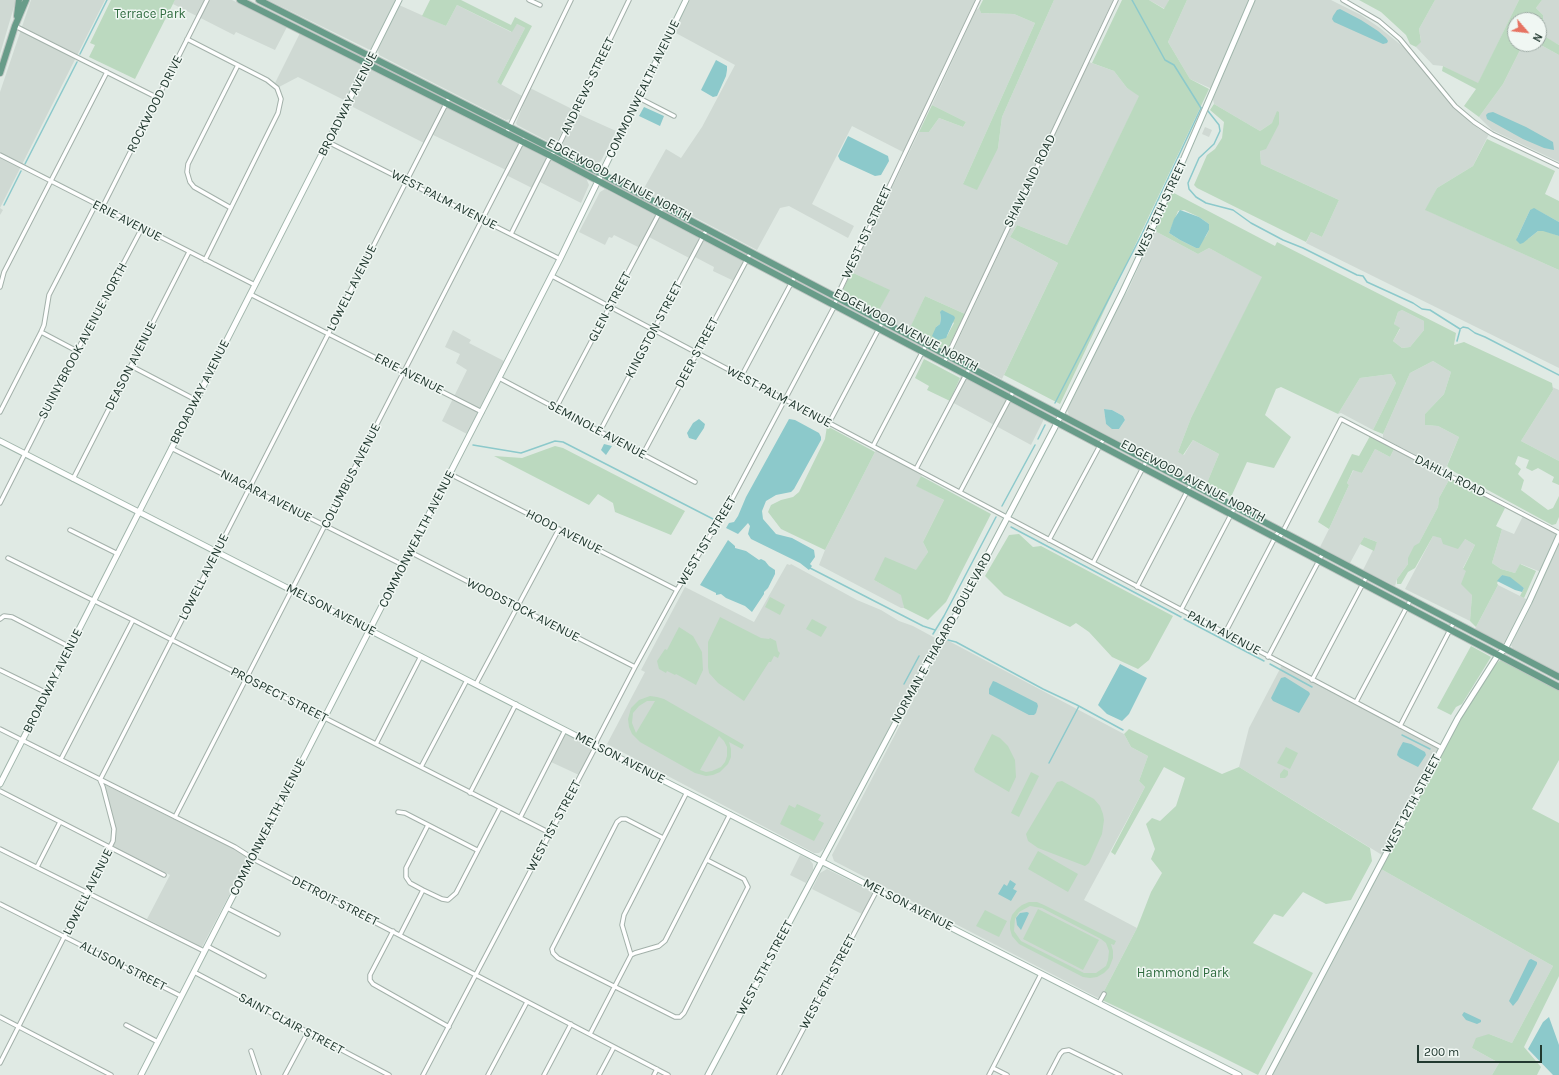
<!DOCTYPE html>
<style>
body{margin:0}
#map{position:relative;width:1559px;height:1075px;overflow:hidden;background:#e0eae4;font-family:Karla,sans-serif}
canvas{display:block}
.north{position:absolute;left:1507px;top:12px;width:40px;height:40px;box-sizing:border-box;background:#f0f7f3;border:1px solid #9eaba5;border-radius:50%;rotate:118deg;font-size:11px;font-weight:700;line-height:16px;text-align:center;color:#223930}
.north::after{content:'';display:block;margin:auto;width:14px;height:18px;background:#e67362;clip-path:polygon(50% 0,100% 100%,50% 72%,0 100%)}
.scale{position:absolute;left:1417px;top:1045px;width:125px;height:18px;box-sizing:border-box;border:2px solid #223930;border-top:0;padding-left:5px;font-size:12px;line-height:14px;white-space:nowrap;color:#223930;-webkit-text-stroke:3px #f0f7f3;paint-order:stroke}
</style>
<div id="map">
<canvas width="1559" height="1075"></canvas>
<div class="north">N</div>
<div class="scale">200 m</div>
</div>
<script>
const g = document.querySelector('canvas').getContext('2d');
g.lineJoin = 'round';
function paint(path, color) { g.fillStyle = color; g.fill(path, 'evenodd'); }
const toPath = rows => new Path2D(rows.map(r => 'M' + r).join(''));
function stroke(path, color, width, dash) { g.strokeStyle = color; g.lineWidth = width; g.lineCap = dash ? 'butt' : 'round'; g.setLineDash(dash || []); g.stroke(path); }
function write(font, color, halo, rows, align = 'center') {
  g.font = font + ' Karla,sans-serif'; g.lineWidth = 3; g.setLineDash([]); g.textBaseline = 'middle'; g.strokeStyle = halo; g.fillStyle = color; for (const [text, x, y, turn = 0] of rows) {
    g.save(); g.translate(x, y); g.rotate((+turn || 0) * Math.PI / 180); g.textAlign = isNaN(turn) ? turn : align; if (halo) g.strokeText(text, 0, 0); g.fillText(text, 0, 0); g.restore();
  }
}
const built = toPath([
 [0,0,16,0,0,54],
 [31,0,105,0,0,208,3,210,0,215,0,92],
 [175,0,232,0,287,27,275,50,236,32,234,35,173,4],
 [268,0,396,0,372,49,370,50],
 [690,0,975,0,903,152,852,126,812,204,854,226,848,238,789,206,780,208,757,250,643,190,666,149,681,158,702,127,735,65,674,32],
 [1054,0,1113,0,965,314,925,296,909,331,877,314,889,290,851,272,919,132,929,132,939,118,963,127,966,122,932,105,976,10,979,8,981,13,1014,14,1035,23,963,184,998,148,1002,117],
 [1149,0,1169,0,1165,9],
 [1187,0,1251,0,1212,89,1190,79,1168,42],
 [1255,0,1331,0,1361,15,1380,28,1406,49,1457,110,1479,129,1489,134,1473,166,1437,188,1426,210,1559,270,1559,368,1306,243,1311,232,1322,237,1339,200,1261,164,1260,151,1277,111,1272,123,1260,131,1214,104,1213,99],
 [1435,0,1519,0,1478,84,1443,66,1433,65,1416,47,1421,41,1419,29],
 [1542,0,1559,0,1559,45,1544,37,1543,15,1536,8],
 [399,5,446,26,457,5,511,32,517,24,525,28,497,82,522,96,511,119,506,120,379,55,378,49],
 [300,33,362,65,363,67,346,101,298,77,279,87,275,83],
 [1523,44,1539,44,1559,55,1559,162,1492,130,1479,117,1503,84],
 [1089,62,1114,71,1127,88,1140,95,1067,245,1017,225,1010,237,1058,263,1002,379,955,354,953,351],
 [371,69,586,178,589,185,581,203,536,180,532,188,504,174,506,170,429,133,424,143,349,105,360,84],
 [530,88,574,110,556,143,553,144,517,125,516,123],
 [576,113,616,131,601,161,597,164,593,164,582,159,564,149,562,146],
 [1205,127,1212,130,1209,137,1202,134],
 [605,189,747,263,736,282,713,271,714,267,695,257,693,260,649,237,642,249,614,235,612,238,609,237,605,245,579,232,600,192],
 [1155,231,1198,254,1209,248,1263,277,1191,418,1178,452,1184,455,1193,440,1219,454,1207,483,1204,486,1069,415,1067,410,1115,311,1128,290],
 [1104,409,1112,410,1123,416,1125,420,1119,429,1106,424],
 [1402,310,1424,321,1424,330,1410,347,1402,348,1393,341,1400,329,1394,324,1398,312],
 [453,330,471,340,469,343,504,361,467,434,442,421,467,370,456,363,460,354,445,347],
 [1433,361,1451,372,1444,394,1425,414,1425,425,1438,426,1459,437,1445,470,1383,438,1383,434,1410,373],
 [1391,374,1396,383,1373,430,1341,413,1338,414,1360,378],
 [961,376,1044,419,1031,445,950,401],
 [1552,387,1559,390,1559,461,1521,441,1553,390],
 [1375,449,1390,457,1394,449,1450,478,1439,498,1438,507,1408,564,1397,579,1395,586,1363,570,1377,542,1364,537,1350,563,1320,547,1329,529,1349,485,1347,483,1354,469,1362,473],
 [876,450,922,474,917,486,944,500,923,542,928,552,917,570,874,580,902,595,904,608,901,608,819,565,825,550],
 [1523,516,1556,534,1557,537,1541,572,1521,564,1515,573,1501,569,1492,563,1502,529,1514,534],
 [1433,536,1465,539,1475,545,1463,568,1467,571,1472,595,1470,621,1405,589],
 [1559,543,1559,673,1513,649,1511,645],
 [787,564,790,565,791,564,857,600,881,610,899,621,913,626,937,639,824,849,819,853,814,853,607,744,645,672,641,670,685,587,754,622],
 [1498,585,1528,600,1507,641,1503,643,1475,629],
 [945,639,1124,734,1131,747,1148,756,1139,781,1145,787,1084,900,1137,928,1100,999,834,861,832,855],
 [1282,665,1439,749,1382,855,1239,767,1249,728],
 [566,734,593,748,579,775,551,762],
 [104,784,249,857,202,947,147,919,170,875,112,846,116,838,116,832],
 [800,855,809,859,813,864,813,870,806,883,790,875],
 [827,869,873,892,862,914,812,889,820,873],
 [1381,869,1553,966,1512,1043,1489,1034,1472,1048,1499,1063,1492,1075,1272,1075]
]);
const green = toPath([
 [111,0,175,0,135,79,89,57,95,45,90,43],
 [430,0,461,0,511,25,515,17,532,26,501,85,497,82,525,28,517,24,512,32,457,5,446,26,422,16],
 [983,0,1054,0,1002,117,998,148,977,190,963,184,1035,23,1014,14,981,13,979,8],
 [1122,0,1149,0,1164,9,1169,0,1187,0,1168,42,1190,79,1209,89,1060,404,1004,375,1058,263,1010,237,1017,225,1067,245,1139,96,1127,88,1114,71,1092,63],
 [1359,0,1435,0,1419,29,1421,42,1416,47,1410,44,1406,35,1381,12],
 [1519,0,1542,0,1536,8,1543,15,1544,36,1559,45,1559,55,1539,44,1539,20,1515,20,1515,44,1523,44,1503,84,1479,117,1464,106,1476,89,1442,71,1443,66,1478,83],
 [1214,104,1260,131,1272,123,1277,111,1279,112,1279,124,1266,149,1260,151,1261,164,1339,200,1322,237,1311,232,1306,242,1197,188,1194,185,1207,155,1215,149,1222,138,1224,122,1210,110],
 [932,105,966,122,963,127,939,118,929,132,919,132],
 [1487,139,1555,171,1545,194,1559,201,1559,222,1535,209,1530,210,1517,238,1528,239,1538,231,1543,230,1559,236,1559,270,1425,210,1437,188,1473,166],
 [1172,192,1275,246,1277,242,1456,333,1454,345,1464,342,1552,383,1553,390,1521,441,1559,461,1559,485,1552,482,1554,477,1538,468,1532,471,1526,468,1529,460,1518,456,1515,464,1521,469,1518,474,1524,480,1521,490,1548,510,1553,508,1559,496,1559,517,1556,524,1552,525,1451,470,1447,466,1459,437,1438,426,1425,425,1425,414,1444,394,1451,372,1433,361,1410,373,1383,434,1373,430,1396,383,1391,374,1360,378,1338,414,1281,387,1276,389,1265,415,1291,437,1274,468,1247,462,1231,497,1207,483,1219,454,1193,440,1183,455,1178,452,1191,418,1262,277,1209,248,1198,254,1155,231],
 [1184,210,1199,217,1209,224,1209,230,1206,236,1196,248,1180,240,1169,233,1178,211],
 [1402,310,1424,321,1424,330,1410,347,1402,348,1393,341,1400,328,1394,324,1398,312],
 [851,272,890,290,877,314,844,296,842,292],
 [925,296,965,314,948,348,944,349,909,330],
 [940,312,954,323,947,336,936,327,940,324,941,318],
 [924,359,960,378,950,401,927,390,929,386,915,378],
 [827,426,875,452,825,550,781,529,768,512,771,505,781,500,793,497,799,492,825,439],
 [1370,436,1394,449,1390,457,1375,449,1362,473,1353,470,1347,483,1349,485,1329,529,1318,522,1352,454,1359,456],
 [555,446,563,448,685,511,671,535,615,512,613,503,598,494,589,505,494,456,522,458],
 [921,476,991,514,946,602,928,620,904,608,901,595,874,580,885,557,916,570,928,552,923,542,944,500,916,486],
 [1450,478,1505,508,1496,526,1502,529,1492,563,1501,569,1515,573,1520,564,1536,571,1524,598,1520,596,1524,588,1502,575,1497,583,1498,585,1476,627,1470,621,1472,595,1461,584,1466,571,1463,569,1475,545,1465,539,1458,549,1443,544,1441,538,1433,536,1415,568,1408,572,1401,584,1397,584,1397,579,1408,564,1408,558,1414,546,1419,543,1438,507,1439,498],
 [1019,534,1033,547,1041,546,1173,616,1149,660,1138,669,1112,657,1089,632,1076,623,1070,627,1004,595,985,576,1009,535],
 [1364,537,1377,542,1374,551,1360,544],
 [770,597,785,605,780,615,765,607],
 [720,617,761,638,769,639,770,638,776,641,778,651,780,653,778,658,774,656,771,662,769,662,744,701,718,683,709,673,708,667,708,642],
 [812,619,827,627,821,637,806,629],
 [679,627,693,636,702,652,703,670,696,685,676,674,675,675,667,671,666,673,659,669,657,661,665,649,667,650],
 [1471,646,1491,657,1462,704,1456,707,1451,715,1437,708],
 [1502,660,1559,690,1559,760,1532,809,1559,823,1559,976,1524,1047,1541,1067,1537,1075,1492,1075,1499,1063,1472,1048,1476,1038,1489,1034,1512,1043,1553,966,1381,869,1460,719,1491,670,1499,661],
 [650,696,657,697,664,699,744,745,742,749,729,742,731,749,731,757,728,764,720,772,713,775,706,776,695,773,640,742,632,734,629,727,628,719,631,708,639,700],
 [647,701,655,701,636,733,632,723,633,713,639,706],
 [719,736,724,741,727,747,727,756,725,762,721,767,712,771,706,772,700,770],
 [1129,729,1222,774,1239,767,1370,848,1372,861,1351,900,1326,904,1303,892,1283,917,1274,914,1253,943,1313,973,1258,1075,1210,1051,1100,999,1137,928,1151,892,1162,873,1151,859,1155,849,1146,824,1152,818,1160,821,1176,806,1185,778,1164,767,1115,855,1111,852,1145,787,1139,781,1148,756,1131,747,1124,734],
 [992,734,1000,738,1008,746,1015,760,1016,777,1009,792,975,772,974,769],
 [1286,747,1298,753,1290,769,1277,763],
 [1284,769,1288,771,1288,775,1285,778,1280,778,1280,774],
 [1031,772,1039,776,1019,817,1011,813],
 [1062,781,1094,799,1100,806,1103,814,1104,820,1102,834,1089,863,1085,866,1038,848,1028,841,1026,834,1057,782],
 [797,804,821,815,818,820,824,823,814,841,780,824,789,805,795,808],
 [1038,851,1078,874,1068,892,1028,869],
 [1029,902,1037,902,1044,905,1116,941,1114,945,1111,944,1113,951,1113,958,1109,968,1104,973,1097,977,1090,978,1083,977,1019,944,1012,936,1010,929,1010,922,1012,915,1017,909,1022,905],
 [1030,906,1042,908,1101,939,1106,943,1109,951,1108,960,1106,966,1096,973,1084,973,1021,941,1014,931,1015,919,1019,912],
 [1038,909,1099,940,1083,970,1023,939],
 [985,910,1007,921,999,937,976,926]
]);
const water = toPath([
 [1340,9,1361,20,1378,31,1386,38,1388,41,1387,43,1383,44,1334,22,1332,19,1333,16,1337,10],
 [716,60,727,66,727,70,726,76,717,96,713,97,701,90],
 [644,107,664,116,660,126,639,116],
 [1493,112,1526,127,1553,142,1554,150,1544,148,1523,139,1487,119,1486,115,1488,113],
 [848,136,888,156,889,161,881,175,875,176,840,160,838,156],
 [1534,208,1559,222,1559,236,1543,231,1538,231,1523,243,1520,244,1516,240,1517,238,1530,210],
 [1180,210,1199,217,1209,224,1209,230,1199,248,1196,248,1180,240,1169,233,1174,219],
 [942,310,954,316,955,318,946,338,938,340,932,336,936,327,940,324,941,318,940,312],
 [1104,409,1112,410,1123,416,1125,420,1119,429,1112,429,1106,424],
 [699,419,705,424,704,428,696,440,689,438,687,433,693,423],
 [789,419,795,420,819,433,821,437,821,440,794,489,791,492,776,495,766,501,762,511,763,519,776,534,792,538,814,550,815,557,810,564,812,566,809,570,800,563,751,539,748,534,750,526,748,523,738,534,726,528,729,523,734,522,738,516,746,497],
 [604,444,612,446,606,455,601,450],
 [728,540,735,546,735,548,746,551,759,560,761,559,765,561,769,566,775,570,775,574,768,588,764,592,764,594,752,612,745,606,726,598,721,594,716,595,716,593,700,585],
 [1502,575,1510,577,1524,588,1522,592,1515,590,1497,581],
 [1120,664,1147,678,1129,714,1122,721,1107,714,1098,705],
 [1285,677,1309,692,1310,694,1299,713,1273,701,1271,698,1281,678],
 [993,681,996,682,1037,703,1038,706,1036,713,1034,715,1029,715,989,694,989,689],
 [1403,742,1411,744,1425,752,1426,755,1418,767,1400,758,1397,755,1398,751],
 [1010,880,1016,884,1013,889,1017,891,1011,901,998,894,1004,884,1007,886],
 [1027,912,1029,913,1021,930,1017,925,1016,918,1020,913],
 [1531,959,1537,962,1537,964,1518,1000,1513,1006,1509,1001,1529,960],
 [1464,1012,1481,1020,1481,1022,1477,1024,1466,1020,1462,1015],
 [1549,1017,1559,1045,1559,1075,1553,1075,1528,1049,1543,1022]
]);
const stream = toPath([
 [1132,0,1165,60,1174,65,1201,108,1202,108],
 [80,54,107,0],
 [1208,111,1219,125,1220,131,1214,144,1199,158,1188,183,1189,189,1196,197,1206,203,1233,210,1251,223,1283,240,1303,248,1357,275,1363,276,1367,282,1413,303,1422,309,1430,310,1460,329,1463,327,1468,328,1475,333,1485,337,1559,375],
 [25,164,77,62],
 [4,205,21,171],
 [1457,341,1460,330],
 [1055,403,1142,234,1201,108],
 [1038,439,1045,425],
 [473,445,521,453,555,441,563,442,713,519],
 [1002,506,1035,445],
 [1011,527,1181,617],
 [810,568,923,626,935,630],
 [1184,619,1264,661],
 [933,634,944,616,996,517],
 [948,640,956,642,1043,689,1077,705,1123,730],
 [1270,664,1312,687],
 [904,684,919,656],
 [1402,735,1430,749],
 [1049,763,1079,706]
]);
const street = toPath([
 [529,0,540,5],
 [1343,0,1379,21,1400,39,1455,106,1474,122,1492,134,1559,166],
 [15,26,158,98],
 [187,39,267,80,277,88,281,99,278,113,205,260],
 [639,98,674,116],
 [506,134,571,0],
 [328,142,560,259],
 [0,155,255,285],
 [102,208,207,0],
 [231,208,194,187,190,182,187,172,188,164,238,65],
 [511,234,548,160,559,145,629,0],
 [552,276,1442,748],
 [0,287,4,272,107,72],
 [250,294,482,412],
 [41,332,77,351],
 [944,363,1116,0],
 [131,366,196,400],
 [741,377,795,276],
 [499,378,695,482],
 [556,408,663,206],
 [0,412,41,332,44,325,49,295,96,204],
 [829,423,883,321],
 [600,431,707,229],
 [873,446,926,345],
 [171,448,403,565],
 [643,454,751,252],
 [916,469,970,367],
 [450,474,677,590],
 [73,479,189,252],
 [960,492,1014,390],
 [0,503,77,351,142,228],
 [70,530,118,554],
 [1279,539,1341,419,1559,533],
 [1049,540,1104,438],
 [410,552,635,667],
 [8,558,133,620,550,833],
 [1093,563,1147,460],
 [1137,587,1191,484],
 [1181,610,1235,507],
 [0,619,4,616,12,617,70,647],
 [1225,633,1279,530],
 [1268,657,1323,553],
 [0,670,47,693],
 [1312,680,1367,576],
 [476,684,559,529],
 [1356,702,1411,599],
 [1400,726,1454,622],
 [0,729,235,847,257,861,668,1075],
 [376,744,421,656],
 [61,759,133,620],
 [421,767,467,680],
 [0,791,164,875],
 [470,793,516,704],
 [398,812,405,813,477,850],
 [175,817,523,140],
 [520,818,565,730],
 [428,825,406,868,406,877,410,883,423,890,442,899,448,900,456,893,500,808],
 [663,838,626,819,621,819,617,822,552,949,553,953,558,958,675,1017,680,1017,684,1013,748,887,744,879,707,860],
 [0,849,204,951],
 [37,867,60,822],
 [0,904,181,996],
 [227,908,278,934],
 [393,931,370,975,370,980,373,984,449,1027],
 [400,935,423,890],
 [207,946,264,976],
 [631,955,622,925,624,915,687,792],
 [194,972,389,1075],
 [1099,1003,1104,994],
 [0,1017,111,1075],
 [126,1025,158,1042],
 [590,1034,631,955,635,953,659,946,665,941,730,814],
 [251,1051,259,1075],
 [0,1063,113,841,114,829,103,787,100,780,450,96],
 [993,1068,1007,1075],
 [285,1075,308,1032],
 [423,1075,594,750,597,740,635,667,677,590,730,503,833,309,839,292,978,0],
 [488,1075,527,1002],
 [544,1075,571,1024],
 [599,1075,614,1047],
 [654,1075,657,1069],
 [779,1075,877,890],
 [989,1075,1041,974],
 [1049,1075,1060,1054,1063,1051,1069,1050,1120,1075]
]);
const secondary = toPath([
 [0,441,1239,1075],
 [0,784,328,142,399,0],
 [141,1075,560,259,686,0],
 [708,1075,930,658,957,613,1055,427,1122,293,1149,236,1184,158,1252,0],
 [1269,1075,1458,718,1498,655,1505,649,1529,602,1559,536]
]);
const primary = toPath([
 [240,0,551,156,1559,687],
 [259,0,602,174,1559,677],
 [17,16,19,0],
 [0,73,15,26,26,0]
]);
const parkNames = [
 ["Terrace Park",150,14],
 ["Hammond Park",1183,973]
];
const streetNames = [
 ["ANDREWS STREET",588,86,-64],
 ["COMMONWEALTH AVENUE",643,89,-64],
 ["ROCKWOOD DRIVE",155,104,-63],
 ["BROADWAY AVENUE",348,104,-63],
 ["EDGEWOOD AVENUE NORTH",619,180,28],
 ["SHAWLAND ROAD",1030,181,-64],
 ["WEST PALM AVENUE",444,200,27],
 ["WEST 5TH STREET",1161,209,-65],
 ["ERIE AVENUE",127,221,27],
 ["WEST 1ST STREET",867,232,-65],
 ["LOWELL AVENUE",352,288,-63],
 ["GLEN STREET",610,307,-62],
 ["KINGSTON STREET",654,330,-62],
 ["EDGEWOOD AVENUE NORTH",906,330,28],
 ["SUNNYBROOK AVENUE NORTH",83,341,-62],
 ["DEER STREET",697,353,-62],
 ["DEASON AVENUE",131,366,-63],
 ["ERIE AVENUE",409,374,27],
 ["BROADWAY AVENUE",200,392,-63],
 ["WEST PALM AVENUE",779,397,28],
 ["SEMINOLE AVENUE",597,430,28],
 ["COLUMBUS AVENUE",351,476,-63],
 ["DAHLIA ROAD",1450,476,27],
 ["EDGEWOOD AVENUE NORTH",1193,481,28],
 ["NIAGARA AVENUE",266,496,27],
 ["HOOD AVENUE",564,532,27],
 ["COMMONWEALTH AVENUE",417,539,-63],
 ["WEST 1ST STREET",707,541,-59],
 ["LOWELL AVENUE",204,577,-63],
 ["MELSON AVENUE",331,610,27],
 ["WOODSTOCK AVENUE",523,610,27],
 ["PALM AVENUE",1224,633,28],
 ["NORMAN E THAGARD BOULEVARD",942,638,-61],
 ["BROADWAY AVENUE",53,681,-63],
 ["PROSPECT STREET",279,695,27],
 ["MELSON AVENUE",620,758,27],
 ["WEST 12TH STREET",1412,804,-62],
 ["WEST 1ST STREET",554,826,-62],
 ["COMMONWEALTH AVENUE",268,827,-63],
 ["LOWELL AVENUE",88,892,-63],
 ["DETROIT STREET",335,901,27],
 ["MELSON AVENUE",908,905,27],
 ["ALLISON STREET",123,966,27],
 ["WEST 5TH STREET",765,968,-62],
 ["WEST 6TH STREET",828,982,-62],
 ["SAINT CLAIR STREET",291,1024,28]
];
paint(built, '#cfd9d3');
paint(green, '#bbd9bf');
paint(water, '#8cc9cb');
stroke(stream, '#8cc9cb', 1.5);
stroke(street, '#a3b1aa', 5.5);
stroke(secondary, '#a0b5ab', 7);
stroke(primary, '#bdc4c1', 8);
stroke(street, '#fff', 3.5);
stroke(secondary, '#fff', 5);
stroke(primary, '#689c89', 6);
write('13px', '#306c40', '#f0f7f3', parkNames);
write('13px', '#223930', '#f0f7f3', streetNames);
</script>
